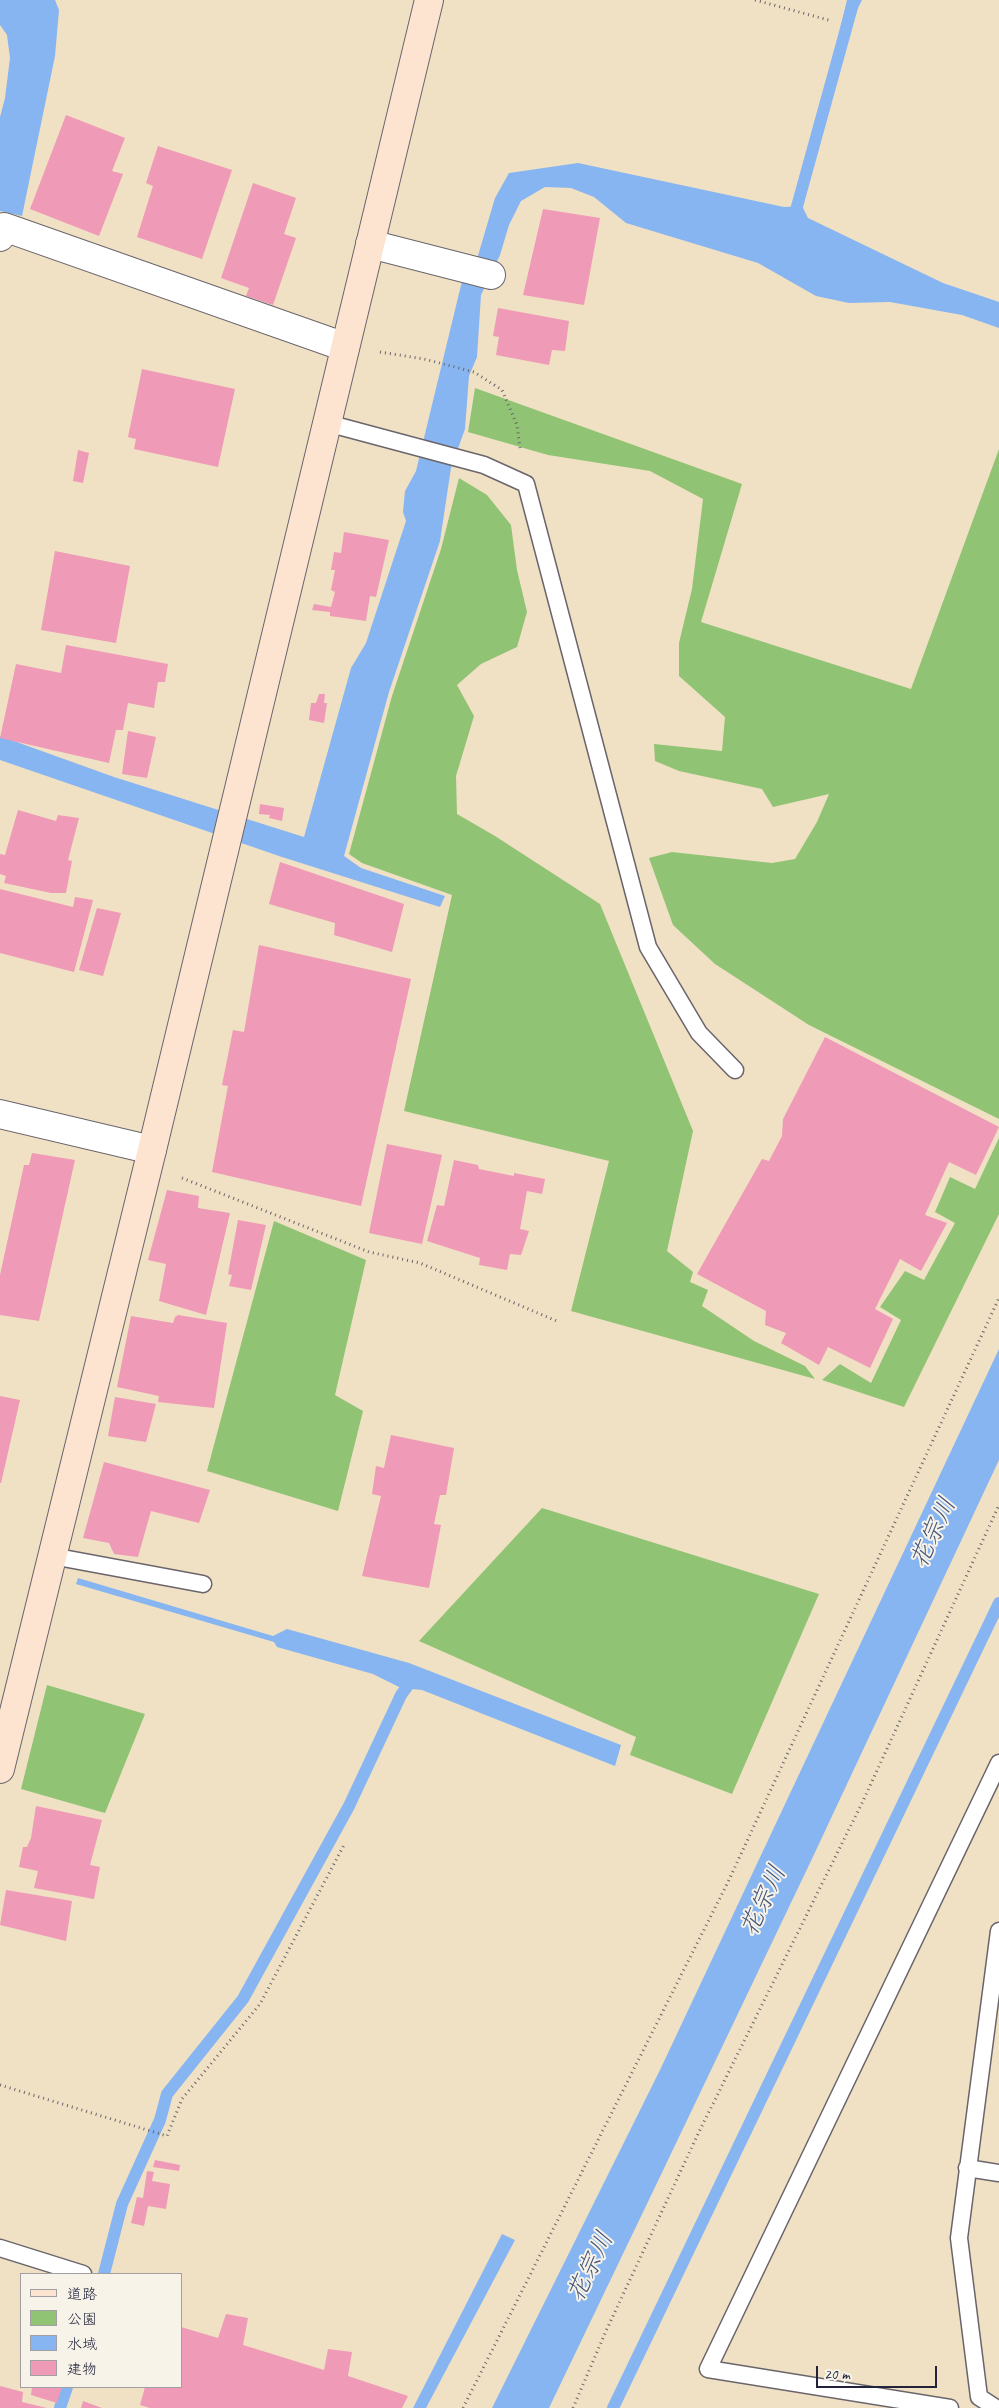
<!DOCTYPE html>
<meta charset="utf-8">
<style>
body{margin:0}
#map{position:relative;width:999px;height:2408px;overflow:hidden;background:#f0e1c4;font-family:Caveat,"Klee One",sans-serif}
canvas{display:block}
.legend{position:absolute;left:20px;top:2273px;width:162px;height:115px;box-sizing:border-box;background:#f7f3e8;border:1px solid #a29fa3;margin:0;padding:6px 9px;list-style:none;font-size:15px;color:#22223b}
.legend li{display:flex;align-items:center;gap:10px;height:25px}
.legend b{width:25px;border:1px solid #a29fa3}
.scale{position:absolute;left:816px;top:2366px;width:121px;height:22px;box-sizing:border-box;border:2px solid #22223b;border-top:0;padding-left:6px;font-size:15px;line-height:18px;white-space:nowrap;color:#22223b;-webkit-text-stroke:4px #f7f3e8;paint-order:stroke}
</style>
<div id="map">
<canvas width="999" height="2408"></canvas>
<ul class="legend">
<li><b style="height:6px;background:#fde4d1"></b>道路</li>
<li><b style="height:14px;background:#90c374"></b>公園</li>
<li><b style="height:14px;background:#86b5f1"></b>水域</li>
<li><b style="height:14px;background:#ef9ab7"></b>建物</li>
</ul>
<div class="scale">20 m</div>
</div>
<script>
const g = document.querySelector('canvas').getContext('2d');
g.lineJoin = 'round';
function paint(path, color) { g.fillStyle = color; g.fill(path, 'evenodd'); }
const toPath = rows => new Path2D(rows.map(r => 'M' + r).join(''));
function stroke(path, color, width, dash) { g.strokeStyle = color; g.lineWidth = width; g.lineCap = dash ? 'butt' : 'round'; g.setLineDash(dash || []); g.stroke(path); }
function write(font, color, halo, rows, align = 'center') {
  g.font = font + ' Caveat,"Klee One",sans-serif'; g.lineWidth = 4; g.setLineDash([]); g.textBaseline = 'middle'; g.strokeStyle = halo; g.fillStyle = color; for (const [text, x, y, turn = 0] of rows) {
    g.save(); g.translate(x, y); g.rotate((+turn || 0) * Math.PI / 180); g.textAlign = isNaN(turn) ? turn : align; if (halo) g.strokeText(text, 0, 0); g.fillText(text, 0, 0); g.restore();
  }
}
const green = toPath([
 [475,388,742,484,701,622,911,689,999,449,999,1119,809,1025,715,964,673,925,649,858,672,852,772,863,795,859,817,822,829,794,773,807,762,789,679,771,655,761,654,744,722,751,725,717,679,676,679,643,692,589,703,499,650,471,548,455,468,432],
 [459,478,487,495,511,525,517,570,527,612,517,647,481,664,457,685,474,716,456,776,457,814,495,836,600,904,693,1131,667,1251,693,1272,690,1282,708,1290,702,1306,754,1341,805,1366,815,1379,571,1311,609,1161,404,1111,452,895,362,863,349,854,392,696,441,549],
 [999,1138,999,1214,904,1407,822,1380,840,1364,871,1383,901,1320,880,1307,905,1271,924,1280,955,1223,935,1212,950,1177,975,1189],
 [274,1221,366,1260,335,1395,363,1411,338,1511,207,1471],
 [542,1508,819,1594,732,1794,630,1755,636,1737,419,1641],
 [47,1685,145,1714,105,1813,21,1789]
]);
const water = toPath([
 [0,0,55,0,59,10,55,56,22,216,0,211,0,117,5,98,10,58,7,35,0,25],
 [847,0,862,0,843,38,839,33],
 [578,163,784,207,802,206,808,218,943,283,999,302,999,328,962,315,890,302,849,303,816,296,758,263,626,223,594,197,571,188,545,187,521,201,509,225,500,255,481,295,477,357,469,376,465,429,451,468,440,541,389,692,344,856,361,868,445,896,440,907,282,857,0,760,0,736,114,777,304,837,351,668,366,643,406,521,403,512,405,491,416,471,463,277,477,259,495,198,509,173],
 [999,1349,999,1460,810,1863,657,2183,549,2408,492,2408,660,2070],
 [78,1578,273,1636,287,1629,409,1663,621,1745,615,1766,422,1690,401,1688,373,1674,277,1647,274,1642,76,1584],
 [502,2234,515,2240,426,2408,413,2408]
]);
const stream = toPath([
 [793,221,854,0],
 [104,2274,122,2204,160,2120,167,2094,243,1999,349,1806,401,1695,414,1677],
 [60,2408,67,2387],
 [613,2408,999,1603]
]);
const building = toPath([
 [66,115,125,138,112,171,123,174,99,236,30,209],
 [158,146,232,170,202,259,137,237,153,186,146,183],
 [253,183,296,198,284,234,296,238,273,305,246,296,249,288,221,278],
 [543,209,600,218,584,305,523,295],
 [498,308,569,321,565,351,552,350,549,365,496,355,499,337,493,336],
 [142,369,235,389,218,467,134,449,136,439,128,437],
 [78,450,89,453,83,483,73,481],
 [344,532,389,540,376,597,370,596,366,621,330,616,330,612,312,610,314,604,331,607,335,592,331,590,335,570,331,570,334,552,341,553],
 [55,551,130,566,116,643,41,630],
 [66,645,168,664,165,682,158,682,154,708,128,703,123,730,116,730,109,763,0,738,16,664,61,673],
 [319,694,325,694,324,703,327,703,324,723,309,720,311,703,316,703],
 [128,731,156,737,147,778,122,774],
 [260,804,284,808,282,821,269,818,270,815,259,814],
 [18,810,56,821,58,815,79,818,68,860,72,861,66,893,51,893,4,883,6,876,0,874,0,854,5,855],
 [280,862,404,904,392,952,334,935,335,923,269,904],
 [0,889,73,907,75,897,93,900,74,972,0,953],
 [97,908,121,913,103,976,79,970],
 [259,945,411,979,361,1206,212,1172,228,1086,222,1085,233,1030,244,1032],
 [825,1037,999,1127,976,1175,949,1162,925,1215,947,1223,921,1271,900,1259,875,1309,893,1319,870,1368,828,1347,819,1365,781,1343,786,1333,765,1325,766,1311,697,1274,762,1159,769,1161,782,1136,783,1119],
 [387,1144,442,1155,422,1244,369,1233],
 [32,1153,75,1160,39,1321,0,1315,0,1275,24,1165,29,1165],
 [454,1160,478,1165,479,1169,514,1176,514,1173,545,1179,542,1194,527,1191,520,1229,529,1231,521,1255,510,1254,507,1270,479,1265,480,1258,427,1241,437,1205,444,1206],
 [167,1190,199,1196,198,1208,230,1213,206,1315,159,1301,166,1264,148,1260],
 [238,1220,266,1225,251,1290,229,1286,232,1275,228,1274],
 [178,1315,227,1323,214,1408,158,1402,159,1396,117,1387,131,1316,173,1323,175,1317],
 [0,1396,20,1400,1,1483,0,1483],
 [115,1397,156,1404,146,1442,108,1436],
 [391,1435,454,1448,446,1495,440,1495,434,1524,441,1525,429,1588,362,1576,381,1496,372,1494,376,1466,384,1468],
 [104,1462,210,1490,199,1523,151,1511,138,1557,114,1554,109,1543,83,1538],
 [36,1806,102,1820,90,1865,100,1867,94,1899,34,1888,38,1871,19,1867,23,1847,27,1847,31,1838],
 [6,1890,72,1901,66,1941,0,1925],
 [155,2160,180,2165,179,2171,153,2167],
 [147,2171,154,2172,152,2181,170,2184,166,2209,148,2206,144,2226,131,2223,137,2197,143,2198],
 [226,2314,248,2318,243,2345,324,2370,328,2349,352,2352,348,2376,408,2396,402,2408,150,2408,140,2405,145,2387,181,2387,181,2327,218,2338],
 [0,2386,23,2392,22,2402,47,2408,0,2408],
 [32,2387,62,2387,57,2403,31,2395],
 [83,2401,102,2408,81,2408]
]);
const path = toPath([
 [755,0,832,21],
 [380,352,424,359,474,372,502,390,517,425,520,448],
 [182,1178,369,1252,420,1263,559,1322],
 [0,2085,167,2136,182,2099,260,2004,344,1845],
 [463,2408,728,1882,999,1298],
 [573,2408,606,2331,698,2134,863,1801,999,1505]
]);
const lane = toPath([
 [327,423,484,465,526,484,648,947,699,1033,735,1070],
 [52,1556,203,1584],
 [967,2168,999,2173],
 [0,2248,83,2274],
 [950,2408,708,2369,999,1763],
 [996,2408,979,2397,959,2238,999,1931]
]);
const street = toPath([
 [0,237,4,227,345,347],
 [370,244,491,275],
 [0,1114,152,1150]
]);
const secondary = toPath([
 [0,1769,152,1150,429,0]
]);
const waterNames = [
 ["花宗川",934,1533,-65],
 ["花宗川",764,1901,-65],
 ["花宗川",591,2267,-64]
];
paint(green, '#90c374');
paint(water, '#86b5f1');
stroke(stream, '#86b5f1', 12);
paint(building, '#ef9ab7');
stroke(lane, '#6a656b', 19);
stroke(street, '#6a656b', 30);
stroke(secondary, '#6a656b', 30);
stroke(path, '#6a656b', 3, [1, 4]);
stroke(lane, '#fff', 16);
stroke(street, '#fff', 28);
stroke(secondary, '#fde4d1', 28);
write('italic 25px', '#45557b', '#f7f3e8', waterNames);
</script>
